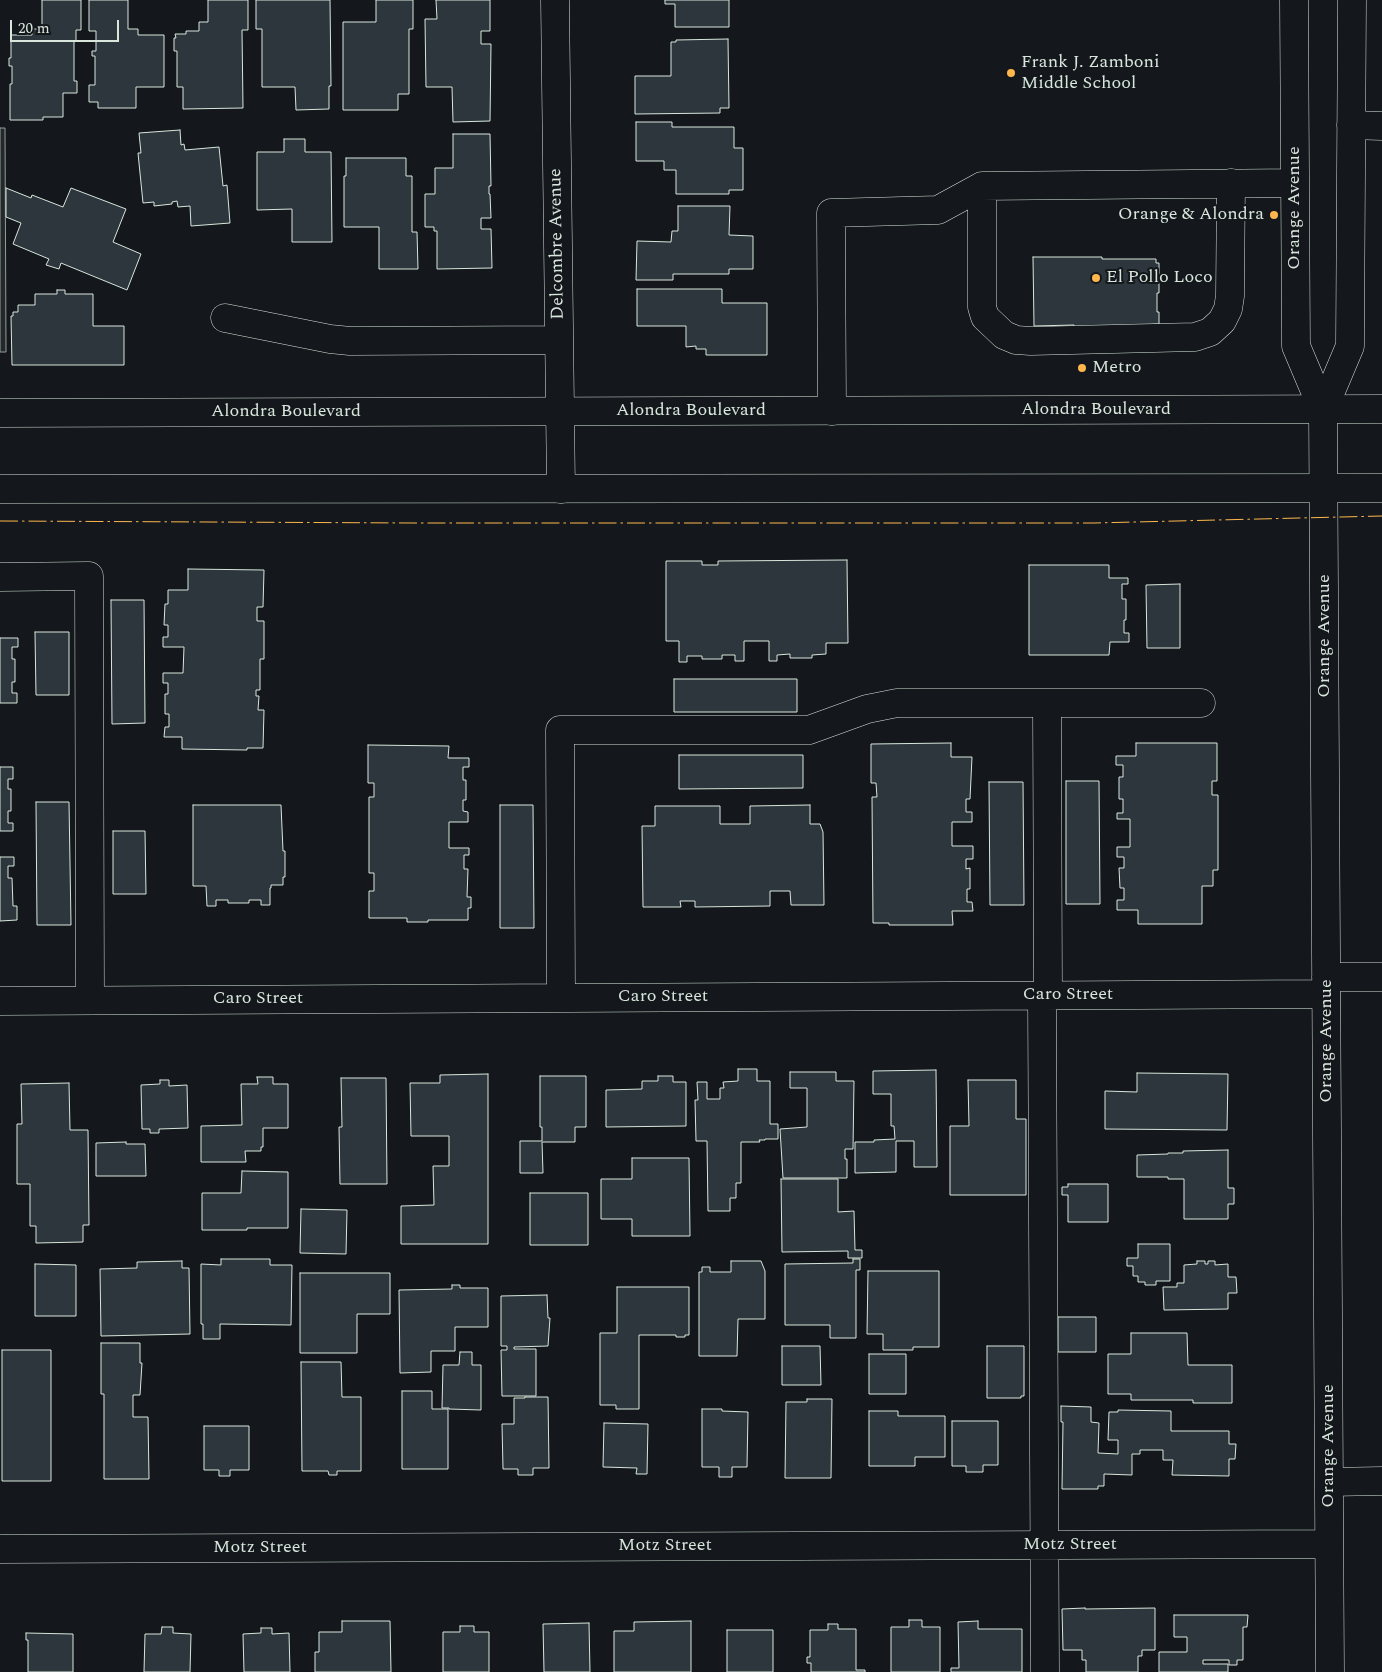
<!DOCTYPE html>
<style>
body{margin:0}
#map{position:relative;width:1382px;height:1672px;overflow:hidden;background:#14181c;font-family:Spectral,serif}
canvas{display:block}
.scale{position:absolute;left:10px;top:20px;width:109px;height:22px;box-sizing:border-box;border:2px solid #d8e6dc;border-top:0;padding-left:6px;font-size:15px;line-height:18px;white-space:nowrap;color:#d8e6dc;-webkit-text-stroke:4px #14181c;paint-order:stroke}
</style>
<div id="map">
<canvas width="1382" height="1672"></canvas>
<div class="scale">20 m</div>
</div>
<script>
const g = document.querySelector('canvas').getContext('2d');
g.lineJoin = 'round';
function paint(path, color) { g.fillStyle = color; g.fill(path, 'evenodd'); }
const toPath = rows => new Path2D(rows.map(r => 'M' + r).join(''));
function stroke(path, color, width, dash) { g.strokeStyle = color; g.lineWidth = width; g.lineCap = dash ? 'butt' : 'round'; g.setLineDash(dash || []); g.stroke(path); }
function write(font, color, halo, rows, align = 'center') {
  g.font = font + ' Spectral,serif'; g.lineWidth = 4; g.setLineDash([]); g.textBaseline = 'middle'; g.strokeStyle = halo; g.fillStyle = color; for (const [text, x, y, turn = 0] of rows) {
    g.save(); g.translate(x, y); g.rotate((+turn || 0) * Math.PI / 180); g.textAlign = isNaN(turn) ? turn : align; if (halo) g.strokeText(text, 0, 0); g.fillText(text, 0, 0); g.restore();
  }
}
const parking = toPath([
 [0,128,5,128,6,352,0,352,0,128]
]);
const building = toPath([
 [42,0,81,0,81,30,76,30,76,41,74,41,74,81,77,81,77,93,63,93,63,117,43,117,43,120,10,120,10,84,12,84,12,66,9,66,9,58,11,58,11,35,32,35,32,29,42,29,42,0],
 [89,0,128,0,128,29,138,29,138,35,164,35,164,87,136,87,136,108,98,108,98,102,89,102,89,85,95,85,95,56,92,56,92,51,96,51,96,31,89,31,89,0],
 [208,0,248,0,248,30,242,30,243,108,183,109,183,87,177,87,177,51,174,51,174,38,176,38,175,34,186,34,186,31,199,31,199,22,208,22,208,0],
 [256,0,330,0,331,86,329,86,329,109,296,110,295,87,262,87,262,29,256,29,256,0],
 [376,0,413,0,413,29,409,29,409,94,398,94,398,110,343,110,343,22,376,22,376,0],
 [436,0,490,0,490,31,481,31,481,44,491,44,490,121,453,122,452,87,426,87,425,19,437,19,436,0],
 [665,0,729,0,729,27,675,27,675,4,665,4,665,0],
 [728,39,729,108,720,108,720,113,635,114,635,76,671,76,671,42,676,42,676,40,728,39],
 [636,122,672,122,672,127,734,127,734,148,743,148,743,190,729,190,729,194,676,194,676,170,664,170,664,161,636,161,636,122],
 [180,130,181,145,184,144,185,150,219,147,223,186,227,185,230,223,191,226,190,206,178,207,177,201,172,202,172,204,154,206,154,202,143,203,138,153,141,153,139,133,180,130],
 [453,134,490,134,491,186,489,186,489,194,490,194,491,218,481,218,481,229,491,229,492,268,437,269,437,231,434,231,434,227,425,227,425,194,435,194,435,168,453,168,453,134],
 [284,139,305,139,305,152,331,152,332,242,292,242,292,209,257,210,257,152,284,152,284,139],
 [346,158,406,158,406,176,412,176,412,232,417,232,418,269,379,269,379,227,344,227,344,176,346,176,346,158],
 [6,188,31,198,32,195,63,207,71,188,126,209,113,242,141,254,127,290,61,263,59,269,46,265,49,259,13,244,21,223,6,217,6,188],
 [678,206,730,206,729,235,753,236,753,269,729,269,729,274,673,274,673,280,636,280,637,241,671,242,672,231,678,231,678,206],
 [1033,257,1102,257,1102,259,1156,259,1156,263,1159,263,1159,293,1157,293,1157,312,1159,312,1159,324,1074,329,1074,325,1034,326,1033,257],
 [637,289,722,289,722,303,767,303,767,355,706,355,706,349,696,349,696,346,686,347,686,326,637,326,637,289],
 [57,290,65,290,65,294,93,294,93,326,124,326,124,365,12,365,11,316,13,316,13,312,18,312,18,305,35,305,35,294,57,294,57,290],
 [847,560,848,643,826,643,826,654,812,655,812,658,790,658,790,654,777,655,777,661,769,661,769,641,744,641,744,661,735,661,735,655,722,655,722,659,702,659,702,656,687,656,687,662,679,662,679,641,666,641,666,561,702,561,702,565,718,565,718,561,847,560],
 [1029,565,1109,565,1109,578,1128,578,1128,584,1122,584,1122,599,1126,599,1126,620,1124,620,1124,633,1129,633,1129,642,1110,642,1109,655,1029,655,1029,565],
 [188,569,264,570,263,607,257,607,257,621,264,621,264,659,260,659,260,690,256,690,256,696,259,696,258,710,264,710,263,748,247,748,247,750,182,749,182,737,164,737,165,727,169,727,169,714,165,714,165,694,168,694,168,683,163,683,163,673,183,673,184,647,163,647,163,637,168,637,168,625,164,625,165,604,168,604,168,590,188,590,188,569],
 [1180,584,1180,648,1147,648,1146,585,1180,584],
 [111,600,144,600,145,723,112,724,111,600],
 [35,632,69,632,69,695,36,695,35,632],
 [0,638,18,638,18,647,12,647,12,659,15,659,15,682,12,682,12,693,17,693,17,703,0,703,0,638],
 [674,679,797,679,797,712,674,712,674,679],
 [951,743,951,757,972,757,970,799,966,799,966,812,972,812,972,822,952,822,952,846,973,846,973,859,966,859,966,869,970,868,970,889,967,889,967,902,972,902,973,911,952,911,953,925,889,925,889,923,873,923,872,797,877,797,876,783,871,783,871,744,951,743],
 [1136,743,1217,743,1217,781,1212,781,1212,795,1218,795,1218,870,1213,870,1213,886,1202,886,1202,924,1138,924,1138,910,1117,910,1117,900,1124,900,1124,888,1120,888,1119,868,1124,868,1124,857,1117,857,1117,847,1130,847,1130,819,1117,819,1117,813,1123,813,1123,799,1119,799,1119,777,1123,777,1123,765,1116,765,1116,756,1136,756,1136,743],
 [368,745,449,746,448,758,469,758,469,767,463,767,463,780,466,780,466,800,463,800,463,811,468,812,468,822,449,822,449,848,469,848,469,855,464,855,464,869,468,869,467,897,471,897,471,908,468,908,468,920,428,920,428,922,407,922,407,918,369,918,369,891,374,891,374,873,369,873,369,797,374,797,374,783,368,783,368,745],
 [679,755,803,755,803,788,679,789,679,755],
 [0,767,13,767,13,779,8,779,8,789,11,789,11,811,8,811,8,823,13,823,13,831,0,831,0,767],
 [1066,781,1099,781,1100,904,1066,904,1066,781],
 [989,782,1023,782,1024,905,990,905,989,782],
 [36,802,69,802,71,925,37,925,36,802],
 [193,805,281,805,283,851,285,851,285,877,283,877,283,885,271,885,271,888,270,888,270,905,261,905,261,900,249,900,249,903,228,903,228,900,216,900,216,906,207,906,206,886,193,886,193,805],
 [500,805,533,805,534,928,500,928,500,805],
 [810,805,810,824,820,824,823,832,824,905,791,905,790,891,770,891,770,906,695,907,695,901,680,901,681,907,643,907,642,826,655,826,655,806,720,806,720,824,750,824,750,806,810,805],
 [113,831,145,831,146,894,113,894,113,831],
 [0,857,14,857,14,866,8,866,8,878,12,878,13,906,17,906,17,920,0,921,0,857],
 [738,1069,757,1069,757,1081,770,1081,770,1124,778,1124,778,1139,765,1139,765,1140,759,1140,760,1142,741,1142,741,1183,736,1183,736,1198,730,1198,730,1211,708,1211,707,1141,696,1141,695,1100,698,1100,697,1082,707,1082,707,1099,720,1099,720,1088,724,1088,723,1082,738,1081,738,1069],
 [936,1070,937,1167,914,1167,914,1141,896,1141,896,1172,855,1173,855,1142,874,1142,874,1140,895,1139,894,1126,891,1126,891,1094,873,1094,873,1071,936,1070],
 [790,1072,836,1072,836,1081,854,1081,853,1149,845,1149,845,1159,847,1159,847,1178,783,1178,780,1129,807,1127,807,1088,790,1088,790,1072],
 [1137,1073,1228,1074,1227,1130,1105,1129,1105,1091,1137,1092,1137,1073],
 [488,1074,488,1244,401,1244,401,1206,434,1205,433,1166,449,1166,449,1136,411,1136,410,1083,440,1083,440,1075,488,1074],
 [540,1076,586,1076,586,1127,575,1127,575,1142,542,1142,543,1173,520,1173,520,1141,542,1141,542,1127,540,1127,540,1076],
 [658,1076,673,1076,673,1082,686,1082,686,1126,606,1127,606,1090,642,1089,642,1081,658,1081,658,1076],
 [257,1077,273,1077,273,1084,288,1084,288,1128,263,1128,263,1147,261,1147,261,1151,245,1151,246,1162,201,1162,201,1126,242,1125,241,1084,258,1084,257,1077],
 [341,1078,386,1078,387,1184,340,1184,339,1127,342,1127,341,1078],
 [160,1080,169,1080,169,1086,187,1085,188,1128,159,1129,159,1133,150,1133,150,1129,142,1129,141,1085,160,1084,160,1080],
 [968,1080,1016,1080,1016,1119,1026,1119,1026,1195,950,1195,950,1126,969,1126,968,1080],
 [69,1083,70,1130,88,1130,89,1225,83,1225,83,1242,36,1243,36,1226,30,1226,30,1184,17,1184,17,1124,22,1124,21,1084,69,1083],
 [126,1142,126,1144,145,1144,146,1176,96,1176,96,1143,126,1142],
 [1228,1150,1228,1188,1234,1188,1234,1204,1228,1204,1228,1219,1184,1219,1184,1179,1168,1179,1168,1177,1137,1177,1137,1155,1168,1154,1168,1153,1183,1153,1183,1151,1228,1150],
 [632,1158,689,1158,690,1236,632,1236,632,1219,601,1219,601,1179,632,1179,632,1158],
 [242,1171,288,1172,288,1228,247,1228,247,1230,202,1230,202,1193,241,1193,242,1171],
 [781,1179,838,1179,838,1212,854,1211,855,1250,862,1250,862,1258,848,1258,848,1251,782,1252,781,1179],
 [1068,1184,1108,1184,1108,1222,1068,1222,1068,1195,1062,1195,1062,1187,1068,1187,1068,1184],
 [530,1193,588,1193,588,1245,530,1245,530,1193],
 [301,1209,347,1210,346,1254,300,1253,301,1209],
 [1138,1244,1170,1244,1170,1281,1156,1281,1156,1285,1145,1285,1145,1282,1138,1282,1138,1276,1133,1276,1133,1266,1127,1266,1127,1258,1138,1258,1138,1244],
 [221,1259,270,1259,270,1265,292,1265,291,1325,220,1324,220,1339,203,1339,203,1324,201,1324,201,1264,221,1265,221,1259],
 [853,1259,860,1259,860,1270,856,1270,856,1338,830,1338,830,1325,785,1325,785,1264,853,1263,853,1259],
 [182,1261,182,1268,189,1268,190,1334,101,1336,100,1269,137,1268,137,1262,182,1261],
 [731,1261,761,1261,765,1271,765,1319,738,1319,737,1356,699,1356,699,1272,702,1272,702,1267,710,1267,710,1272,731,1272,731,1261],
 [1197,1261,1205,1261,1205,1264,1208,1264,1208,1261,1215,1261,1215,1265,1228,1264,1228,1277,1236,1277,1237,1293,1228,1293,1228,1309,1164,1310,1163,1287,1177,1287,1177,1283,1184,1283,1184,1265,1197,1264,1197,1261],
 [35,1264,76,1265,76,1316,35,1316,35,1264],
 [868,1271,939,1271,939,1347,913,1347,913,1350,883,1350,883,1334,867,1334,868,1271],
 [300,1273,390,1273,390,1314,357,1314,357,1353,300,1353,300,1273],
 [452,1285,460,1285,460,1288,488,1288,488,1327,455,1327,455,1351,431,1351,431,1372,400,1373,399,1290,452,1289,452,1285],
 [617,1287,689,1287,689,1335,685,1335,685,1337,676,1337,676,1335,639,1335,639,1409,616,1409,616,1405,600,1405,600,1333,617,1333,617,1287],
 [547,1295,548,1318,550,1318,548,1346,514,1347,514,1349,536,1349,536,1396,502,1396,501,1350,507,1350,507,1346,501,1346,501,1296,547,1295],
 [1058,1317,1096,1317,1096,1352,1058,1352,1058,1317],
 [1131,1333,1187,1333,1188,1365,1232,1365,1232,1403,1193,1403,1193,1400,1131,1400,1131,1394,1108,1394,1108,1354,1131,1354,1131,1333],
 [101,1343,140,1343,140,1363,142,1363,140,1395,133,1395,133,1417,148,1417,149,1479,104,1479,104,1394,101,1394,101,1343],
 [782,1346,820,1346,821,1385,782,1385,782,1346],
 [987,1346,1024,1346,1024,1396,1021,1396,1021,1398,987,1398,987,1346],
 [2,1350,51,1350,51,1481,2,1481,2,1350],
 [460,1352,472,1352,472,1365,481,1365,481,1410,449,1409,449,1408,442,1408,443,1365,459,1365,460,1352],
 [869,1354,906,1354,906,1394,869,1394,869,1354],
 [301,1362,341,1362,342,1397,361,1397,361,1471,337,1471,337,1475,329,1475,328,1471,302,1471,301,1362],
 [402,1391,432,1391,432,1409,448,1409,448,1469,402,1469,402,1391],
 [525,1397,548,1397,549,1468,533,1468,533,1475,518,1475,518,1469,503,1469,502,1424,514,1424,514,1398,525,1398,525,1397],
 [807,1399,832,1399,831,1478,785,1478,786,1402,807,1402,807,1399],
 [1061,1406,1091,1407,1091,1422,1099,1423,1098,1453,1118,1454,1118,1440,1108,1440,1109,1412,1118,1412,1118,1410,1171,1411,1171,1431,1229,1431,1229,1444,1236,1444,1235,1459,1229,1459,1229,1476,1172,1475,1173,1460,1163,1460,1163,1450,1140,1450,1140,1454,1132,1454,1132,1475,1104,1474,1104,1486,1098,1486,1098,1489,1062,1489,1063,1422,1061,1422,1061,1406],
 [702,1409,722,1409,722,1411,748,1412,747,1467,732,1467,732,1477,719,1477,719,1467,702,1467,702,1409],
 [869,1411,898,1411,898,1416,945,1416,945,1457,915,1457,915,1466,869,1466,869,1411],
 [952,1421,998,1421,998,1465,983,1465,983,1472,966,1472,966,1466,952,1466,952,1421],
 [604,1423,648,1424,647,1474,636,1474,637,1468,603,1467,604,1423],
 [204,1426,249,1426,249,1470,230,1470,230,1476,219,1476,219,1470,204,1470,204,1426],
 [1085,1608,1085,1609,1155,1608,1155,1650,1142,1650,1142,1656,1138,1656,1138,1672,1086,1672,1086,1660,1082,1660,1082,1650,1063,1650,1062,1609,1085,1608],
 [1174,1615,1248,1615,1247,1627,1243,1627,1243,1660,1237,1660,1237,1665,1229,1665,1229,1660,1203,1660,1203,1664,1228,1664,1228,1672,1159,1672,1159,1652,1187,1652,1187,1637,1174,1637,1174,1615],
 [909,1620,922,1620,922,1627,940,1627,940,1672,891,1672,891,1627,909,1627,909,1620],
 [342,1621,390,1621,391,1672,315,1672,315,1652,319,1652,319,1632,342,1632,342,1621],
 [691,1621,691,1672,614,1672,614,1631,634,1631,634,1622,691,1621],
 [978,1621,978,1629,1022,1629,1022,1672,951,1672,951,1668,959,1668,958,1622,978,1621],
 [589,1623,590,1672,544,1672,543,1624,589,1623],
 [828,1624,838,1624,838,1629,856,1629,856,1670,865,1670,865,1672,811,1672,811,1663,807,1663,807,1657,810,1657,810,1630,828,1630,828,1624],
 [460,1626,474,1626,474,1632,489,1632,489,1672,443,1672,443,1632,460,1632,460,1626],
 [162,1627,173,1627,173,1633,191,1634,190,1672,144,1672,145,1634,161,1634,162,1627],
 [261,1628,272,1628,272,1634,289,1633,290,1672,244,1672,243,1634,261,1633,261,1628],
 [727,1630,773,1630,773,1672,727,1672,727,1630],
 [26,1633,73,1634,73,1672,28,1672,28,1640,26,1640,26,1633]
]);
const minor = toPath([
 [555,0,561,489],
 [1294,0,1296,346,1323,410],
 [1351,125,1382,126],
 [982,186,982,307,985,317,1004,335,1016,340,1031,341,1195,337,1210,332,1222,321,1228,309,1230,296,1231,183],
 [225,318,330,339,350,341,559,340],
 [832,411,831,213,938,210,982,186,1295,183],
 [0,577,89,576,90,1000],
 [1047,703,1048,995],
 [1326,977,1382,977],
 [1042,995,1045,1672],
 [561,998,560,730,809,730,867,709,897,703,1201,703],
 [0,1001,1326,994],
 [1329,1482,1382,1481],
 [0,1549,1329,1544],
 [1330,1672,1323,410,1350,346,1352,0]
]);
const major = toPath([
 [0,413,1382,409],
 [0,489,1382,488]
]);
const power = toPath([
 [0,521,414,523,1094,523,1382,516]
]);
const markers = [
 [1011,73,5,"#ffb74d"],
 [1274,215,5,"#ffb74d"],
 [1096,278,5,"#ffb74d"],
 [1082,368,5,"#ffb74d"]
];
const poiNames = [
 ["Frank J. Zamboni",1021,63],
 ["Middle School",1021,84],
 ["Orange & Alondra",1264,215,"right"],
 ["El Pollo Loco",1106,278],
 ["Metro",1092,368]
];
const streetNames = [
 ["Orange Avenue",1295,208,-90],
 ["Delcombre Avenue",558,244,-91],
 ["Alondra Boulevard",1096,410],
 ["Alondra Boulevard",691,411],
 ["Alondra Boulevard",286,412],
 ["Orange Avenue",1325,636,-90],
 ["Caro Street",1068,995],
 ["Caro Street",663,997],
 ["Caro Street",258,999],
 ["Orange Avenue",1327,1041,-90],
 ["Orange Avenue",1329,1446,-90],
 ["Motz Street",1070,1545],
 ["Motz Street",665,1546],
 ["Motz Street",260,1548]
];
paint(parking, '#24282b');
stroke(parking, '#939e99', 1);
paint(building, '#2c363c');
stroke(building, '#d8e6dc', 1);
stroke(minor, '#d8e6dc', 29);
stroke(major, '#d8e6dc', 29);
stroke(minor, '#14181c', 28);
stroke(major, '#14181c', 28);
stroke(power, '#ffb74d', 1, [18, 4, 2.5, 4]);
for (const [x, y, r, color] of markers) { const dot = new Path2D(); dot.arc(x, y, r, 0, 2 * Math.PI); g.fillStyle = color; g.fill(dot); stroke(dot, '#14181c', 2); }
write('18px', '#d8e6dc', '#14181c', poiNames, 'left');
write('18px', '#d8e6dc', '#14181c', streetNames);
</script>
